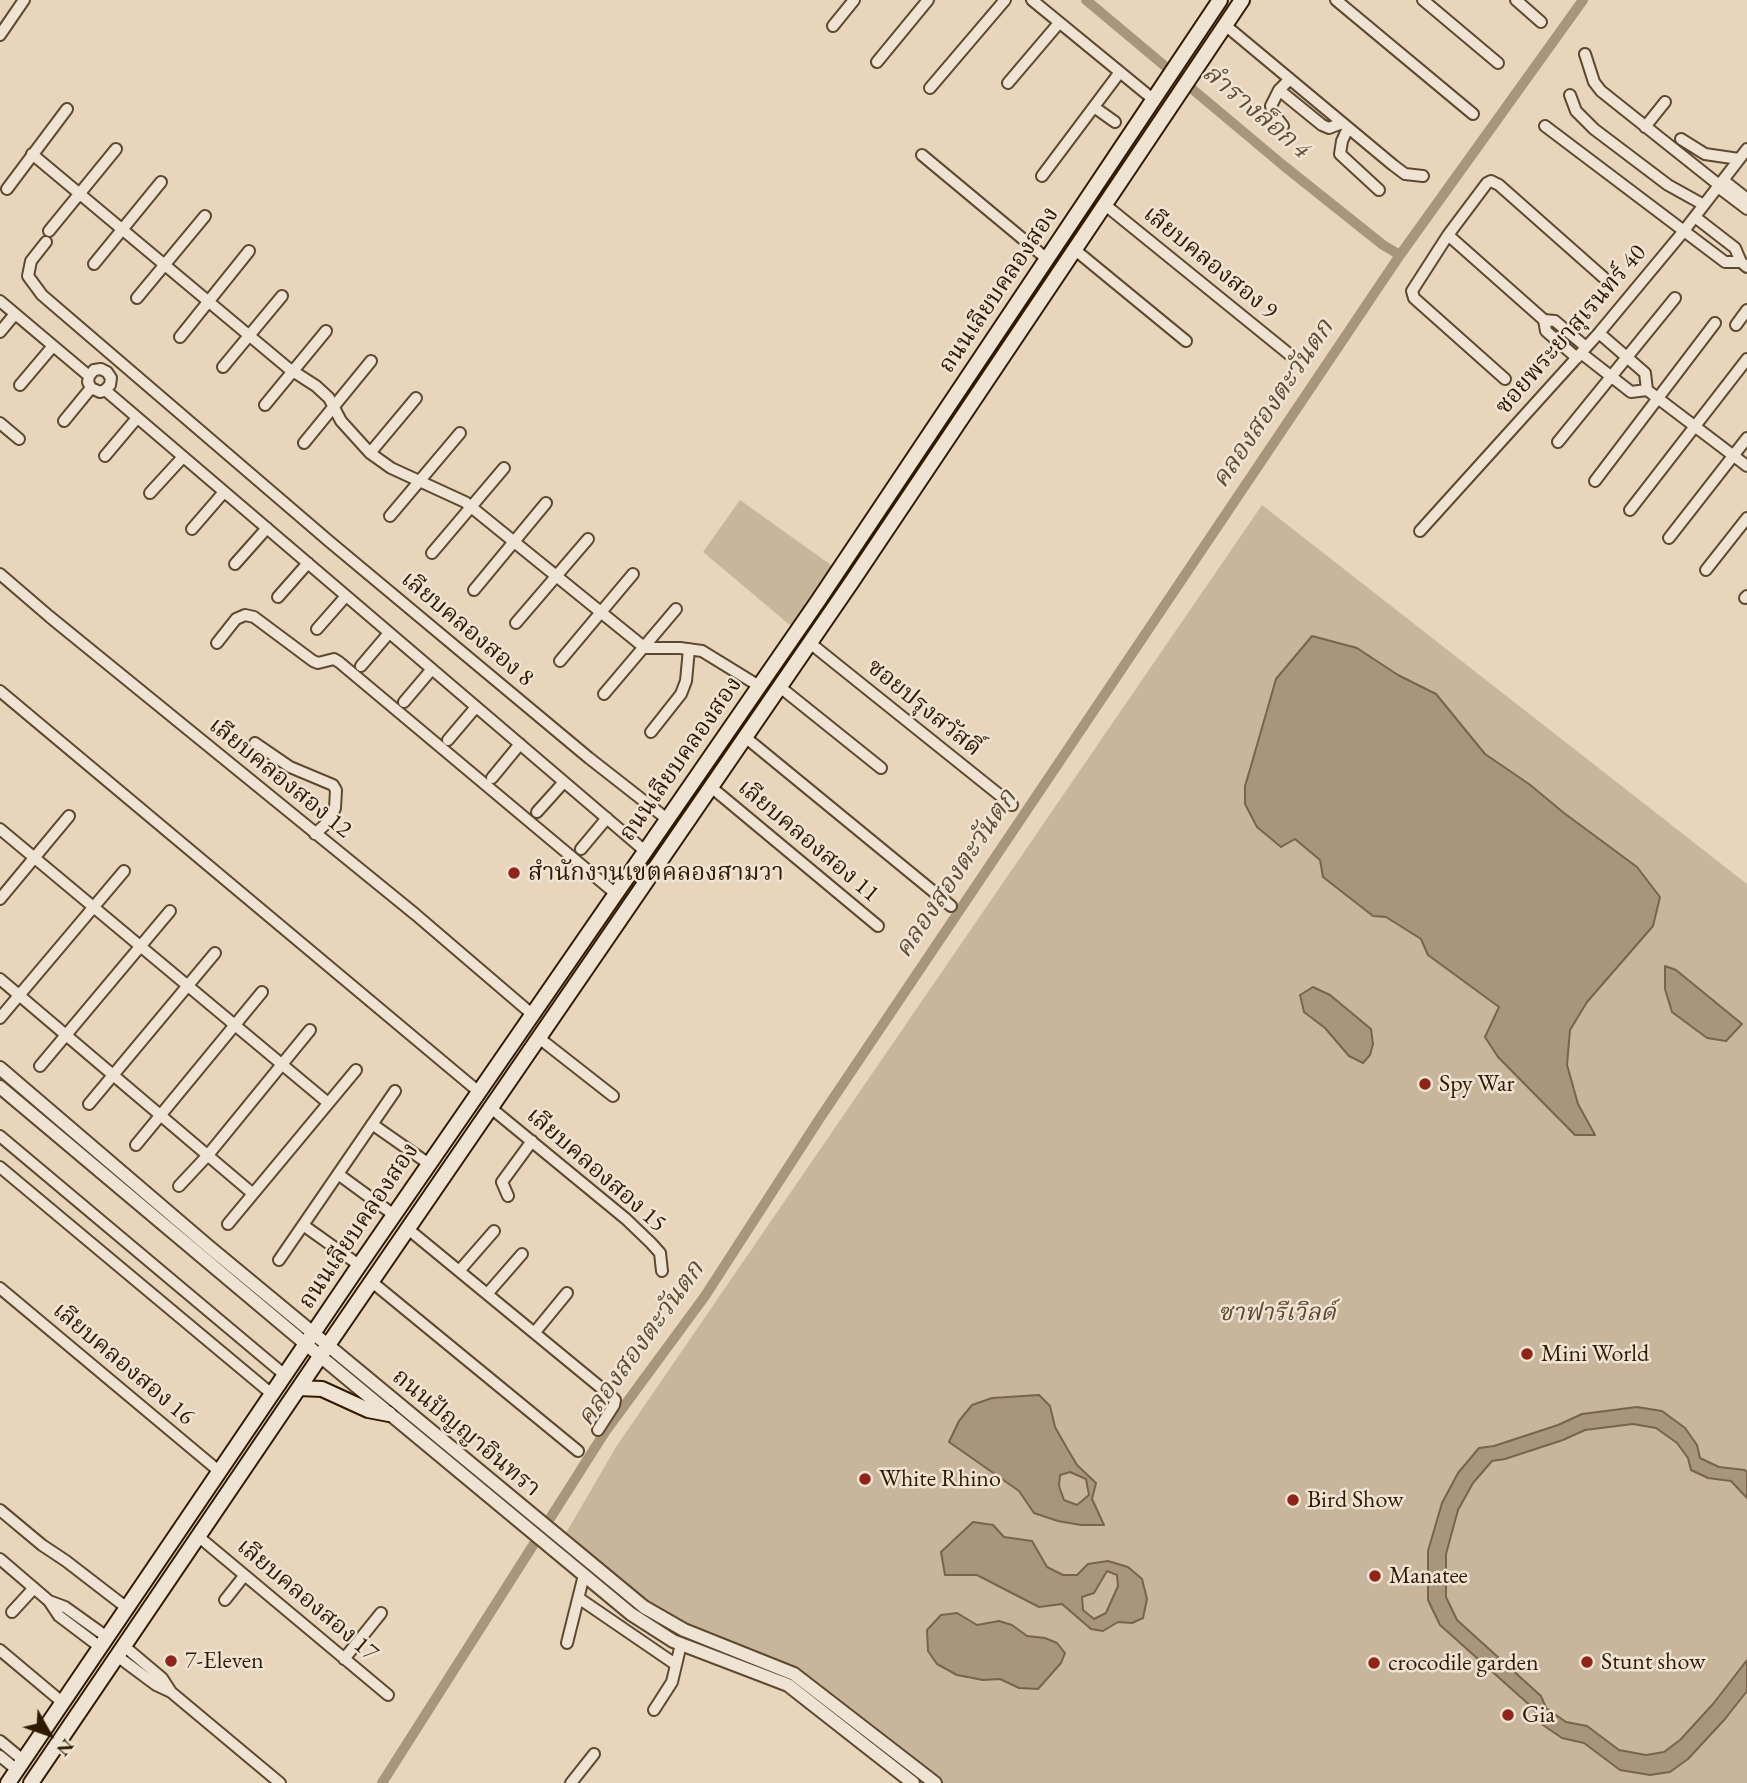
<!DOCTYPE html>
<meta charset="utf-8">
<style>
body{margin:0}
#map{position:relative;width:1747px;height:1783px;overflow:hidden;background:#e7d6bc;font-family:"EB Garamond",serif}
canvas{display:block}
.north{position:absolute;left:14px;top:1699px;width:70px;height:70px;-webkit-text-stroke:5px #efe4d3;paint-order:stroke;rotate:130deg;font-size:19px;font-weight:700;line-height:28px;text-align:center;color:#2f1a00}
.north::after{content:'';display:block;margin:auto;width:24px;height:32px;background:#2f1a00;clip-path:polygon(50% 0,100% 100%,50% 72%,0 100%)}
</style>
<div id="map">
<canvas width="1747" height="1783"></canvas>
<div class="north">N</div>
</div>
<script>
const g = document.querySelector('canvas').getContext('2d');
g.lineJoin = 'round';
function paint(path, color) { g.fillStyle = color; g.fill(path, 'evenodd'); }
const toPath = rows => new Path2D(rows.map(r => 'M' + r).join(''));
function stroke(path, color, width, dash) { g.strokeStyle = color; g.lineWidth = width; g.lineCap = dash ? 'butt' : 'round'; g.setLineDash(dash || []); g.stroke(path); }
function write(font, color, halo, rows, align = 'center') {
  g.font = font + ' "EB Garamond","Noto Serif Thai",serif'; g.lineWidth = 5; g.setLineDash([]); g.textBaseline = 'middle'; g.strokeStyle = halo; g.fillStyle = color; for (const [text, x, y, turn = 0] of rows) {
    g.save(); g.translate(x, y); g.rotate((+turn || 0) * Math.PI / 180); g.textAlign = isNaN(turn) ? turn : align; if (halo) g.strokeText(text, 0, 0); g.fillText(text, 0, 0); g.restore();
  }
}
const green = toPath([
 [740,500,838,570,797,631,703,552],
 [1262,505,1747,884,1747,1783,941,1783,797,1667,673,1618,650,1606,566,1533,616,1447]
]);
const water = toPath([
 [1312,636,1357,648,1398,675,1436,694,1485,754,1529,784,1564,813,1637,867,1660,897,1653,926,1587,1002,1570,1030,1567,1065,1578,1104,1595,1135,1575,1135,1498,1057,1485,1037,1499,1007,1428,955,1421,939,1386,917,1373,916,1323,877,1320,860,1295,839,1281,847,1257,827,1245,804,1245,786,1251,766,1276,679,1312,636],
 [1665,966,1676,970,1742,1024,1726,1041,1707,1038,1672,1012,1665,989,1665,966],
 [1313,987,1330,995,1371,1029,1373,1044,1370,1055,1363,1063,1349,1056,1325,1028,1304,1012,1300,995,1313,987],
 [1039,1395,1050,1406,1055,1427,1068,1450,1077,1465,1096,1483,1092,1499,1104,1525,1081,1525,1058,1521,1034,1513,1019,1491,949,1442,959,1421,972,1405,992,1398,1039,1395],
 [1070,1472,1086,1479,1089,1495,1077,1505,1064,1500,1059,1486,1060,1475,1070,1472],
 [1637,1407,1662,1411,1685,1428,1697,1445,1700,1458,1719,1467,1745,1470,1747,1473,1747,1498,1731,1481,1708,1478,1691,1470,1688,1458,1677,1443,1656,1428,1633,1424,1585,1430,1563,1440,1505,1459,1492,1461,1473,1483,1458,1510,1446,1554,1446,1597,1457,1620,1541,1696,1546,1708,1566,1722,1587,1726,1619,1750,1646,1755,1664,1752,1680,1740,1713,1704,1747,1660,1747,1691,1725,1719,1688,1759,1670,1772,1650,1775,1620,1770,1584,1743,1562,1738,1540,1723,1534,1709,1440,1625,1428,1600,1428,1551,1442,1503,1458,1473,1479,1448,1494,1446,1558,1425,1582,1414,1637,1407],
 [973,1522,993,1525,1004,1537,1032,1541,1047,1567,1063,1575,1077,1575,1088,1564,1108,1561,1128,1567,1142,1579,1147,1599,1143,1618,1132,1623,1118,1622,1103,1631,1091,1629,1062,1604,1039,1607,977,1575,945,1575,941,1552,973,1522],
 [1107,1571,1117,1575,1118,1586,1106,1613,1094,1619,1083,1610,1082,1597,1094,1593,1107,1571],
 [957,1613,977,1625,999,1621,1012,1625,1027,1636,1045,1638,1057,1643,1065,1653,1061,1663,1038,1689,1019,1688,1000,1679,983,1680,957,1675,937,1664,928,1651,927,1630,941,1615,957,1613]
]);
const canal = toPath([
 [1086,0,1284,166,1383,245,1400,255],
 [382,1783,605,1432,705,1296,820,1118,1400,255,1583,0]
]);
const minor = toPath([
 [1032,0,1154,100],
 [1336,0,1473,114],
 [1423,0,1498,63],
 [1516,0,1541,22],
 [1225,25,1393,165,1405,174,1423,176],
 [833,26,854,0],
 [0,35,24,0],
 [1585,54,1594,82,1601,91,1719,185],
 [877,62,928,0],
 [1290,79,1279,90,1322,125,1329,128,1342,123],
 [1008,83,1059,23],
 [930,88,1005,0],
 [1279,90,1271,106,1273,113,1283,126],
 [1570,95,1576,111,1594,129,1668,185,1704,205],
 [1094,107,1115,122],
 [1545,126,1725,262,1741,262],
 [1645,127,1665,102],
 [1348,128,1342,141,1340,154,1379,190],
 [1681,139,1705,154,1739,159],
 [32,154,288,368,316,386,329,398,341,421,370,453,391,468,465,502,645,648,680,648,702,651,759,686],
 [922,155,1047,259],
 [1042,176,1120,72],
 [1723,180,1747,199],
 [1718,187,1747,209],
 [7,189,67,109],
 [1104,204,1289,354],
 [1695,217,1735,248,1741,262,1747,267],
 [49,231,116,149],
 [1448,235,1544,320,1546,331,1577,358],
 [46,242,31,261,28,276,42,295,330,542,589,758,667,819],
 [1074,249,1186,341],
 [94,264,161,182],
 [137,298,205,216],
 [0,301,89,376],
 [1544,320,1555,321,1586,347],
 [1736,325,1747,310],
 [0,332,15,314],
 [1599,333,1645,373,1647,390],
 [180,337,249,251],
 [1581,353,1631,392,1647,390,1747,466],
 [223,367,282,296],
 [1505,379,1414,298,1412,291,1448,235,1487,183,1491,181,1499,185,1603,277],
 [20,385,53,346],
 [105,390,110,385,111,378,107,372,101,369,94,370,89,376,88,382,91,388,100,392,105,390,645,851],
 [265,405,326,331],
 [64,421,91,388],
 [0,423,19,439],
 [1558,442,1675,298],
 [304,443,371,361],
 [370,453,416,398],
 [105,456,137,418],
 [1595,481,1715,323],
 [150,493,183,457],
 [1630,510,1747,359],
 [390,516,460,433],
 [192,529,224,492],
 [1420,531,1599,333,1683,232,1747,149],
 [1669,538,1747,438],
 [432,553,504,468],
 [235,564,267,528],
 [1706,570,1747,518],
 [0,574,50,617,415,914,533,1015],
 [474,590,546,503],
 [278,597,308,563],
 [1745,598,1747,596],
 [516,623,588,539],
 [317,629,346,596],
 [217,643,236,619,245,615,254,617,313,661,318,663,334,659,339,662,616,894],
 [810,643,1012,805],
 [560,661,633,574],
 [361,666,389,633],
 [780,687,881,768],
 [0,691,479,1092],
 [604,694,676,609],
 [404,702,432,669],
 [651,732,681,694,686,681,689,649],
 [745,737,951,906],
 [448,740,476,707],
 [255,743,290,767,333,785,336,790,335,808,330,820,315,834],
 [492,778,520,744],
 [711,787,878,926],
 [537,812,564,782],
 [0,829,327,1102],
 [581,849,607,818],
 [0,899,69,816],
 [0,979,252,1193],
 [0,1018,124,871],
 [539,1038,613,1096],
 [40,1066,170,911],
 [89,1104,215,953],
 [491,1108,626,1219,651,1243,660,1253,662,1271],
 [372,1124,429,1164],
 [0,1136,286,1376],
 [136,1145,262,992],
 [0,1167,273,1395],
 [338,1174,394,1215],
 [179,1186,208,1155,310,1030],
 [508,1196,502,1182,532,1141],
 [228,1224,356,1070],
 [303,1225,359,1265],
 [408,1229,611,1396,615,1400,614,1405,598,1430],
 [279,1260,395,1091],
 [460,1270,494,1231],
 [372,1282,578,1451],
 [0,1288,220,1472],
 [488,1293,522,1254],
 [535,1332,567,1293],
 [0,1510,42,1545,66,1561,127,1608],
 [199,1537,388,1695],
 [0,1559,49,1601,59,1616,100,1647],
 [580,1599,675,1664],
 [225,1600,244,1576],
 [49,1601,65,1607,107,1637],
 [12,1612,34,1588],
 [567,1643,584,1575],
 [124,1646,162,1678,171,1692],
 [0,1650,62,1702],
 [117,1656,156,1685,171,1692,280,1783],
 [344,1659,381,1613],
 [654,1710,672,1682,681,1644],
 [0,1741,23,1760],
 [0,1756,17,1770],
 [571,1783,594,1754]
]);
const tertiary = toPath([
 [0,1068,208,1246,644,1607,684,1630,794,1674,935,1783],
 [0,1087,320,1356,631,1614,673,1641,788,1685,913,1783]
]);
const secondary = toPath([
 [299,1388,322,1389,368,1410,389,1414],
 [8,1783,356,1270,818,601,1220,0],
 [31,1783,328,1345,851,583,1242,0]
]);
const markers = [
 [514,873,7,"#8f2418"],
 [1425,1084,7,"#8f2418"],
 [1527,1354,7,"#8f2418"],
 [865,1479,7,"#8f2418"],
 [1293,1500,7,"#8f2418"],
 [1375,1576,7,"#8f2418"],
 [171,1661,7,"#8f2418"],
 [1587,1662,7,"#8f2418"],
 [1374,1663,7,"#8f2418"],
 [1508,1715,7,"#8f2418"]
];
const streetNames = [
 ["เลียบคลองสอง 9",1210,263,39],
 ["ถนนเลียบคลองสอง",999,290,-56],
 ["ซอยพระยาสุเรนทร์ 40",1571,330,-49],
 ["เลียบคลองสอง 8",467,629,40],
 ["ซอยปรุงสวัสดิ์",924,708,39],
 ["ถนนเลียบคลองสอง",681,759,-55],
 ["เลียบคลองสอง 12",280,778,39],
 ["เลียบคลองสอง 11",808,841,40],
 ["เลียบคลองสอง 15",596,1170,41],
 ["ถนนเลียบคลองสอง",359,1226,-56],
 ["เลียบคลองสอง 16",123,1364,40],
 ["ถนนปัญญาอินทรา",466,1433,40],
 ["เลียบคลองสอง 17",307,1600,40]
];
const poiNames = [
 ["สำนักงานเขตคลองสามวา",528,873],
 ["Spy War",1439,1084],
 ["Mini World",1541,1354],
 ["White Rhino",879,1479],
 ["Bird Show",1307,1500],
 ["Manatee",1389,1576],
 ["7-Eleven",185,1661],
 ["Stunt show",1601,1662],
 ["crocodile garden",1388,1663],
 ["Gia",1522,1715]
];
const parkNames = [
 ["ซาฟารีเวิลด์",1277,1313]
];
const waterNames = [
 ["ลำรางล็อก 4",1256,112,40],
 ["คลองสองตะวันตก",1273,404,-56],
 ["คลองสองตะวันตก",956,874,-56],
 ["คลองสองตะวันตก",641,1344,-54]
];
paint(green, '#c8b69c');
paint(water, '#a8967c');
stroke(water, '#78644a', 2);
stroke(canal, '#a8967c', 10);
stroke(minor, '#5d492f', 14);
stroke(tertiary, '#5d492f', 16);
stroke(secondary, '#2f1a00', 18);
stroke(minor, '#efe4d3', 10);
stroke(tertiary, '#efe4d3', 12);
stroke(secondary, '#efe4d3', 14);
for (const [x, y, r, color] of markers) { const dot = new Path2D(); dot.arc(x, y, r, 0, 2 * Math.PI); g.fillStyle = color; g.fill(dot); stroke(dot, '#efe4d3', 2.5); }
write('24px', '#2f1a00', '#efe4d3', streetNames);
write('24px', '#2f1a00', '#efe4d3', poiNames, 'left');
write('italic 24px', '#5d492f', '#efe4d3', parkNames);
write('italic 26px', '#5f4c32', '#efe4d3', waterNames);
</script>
